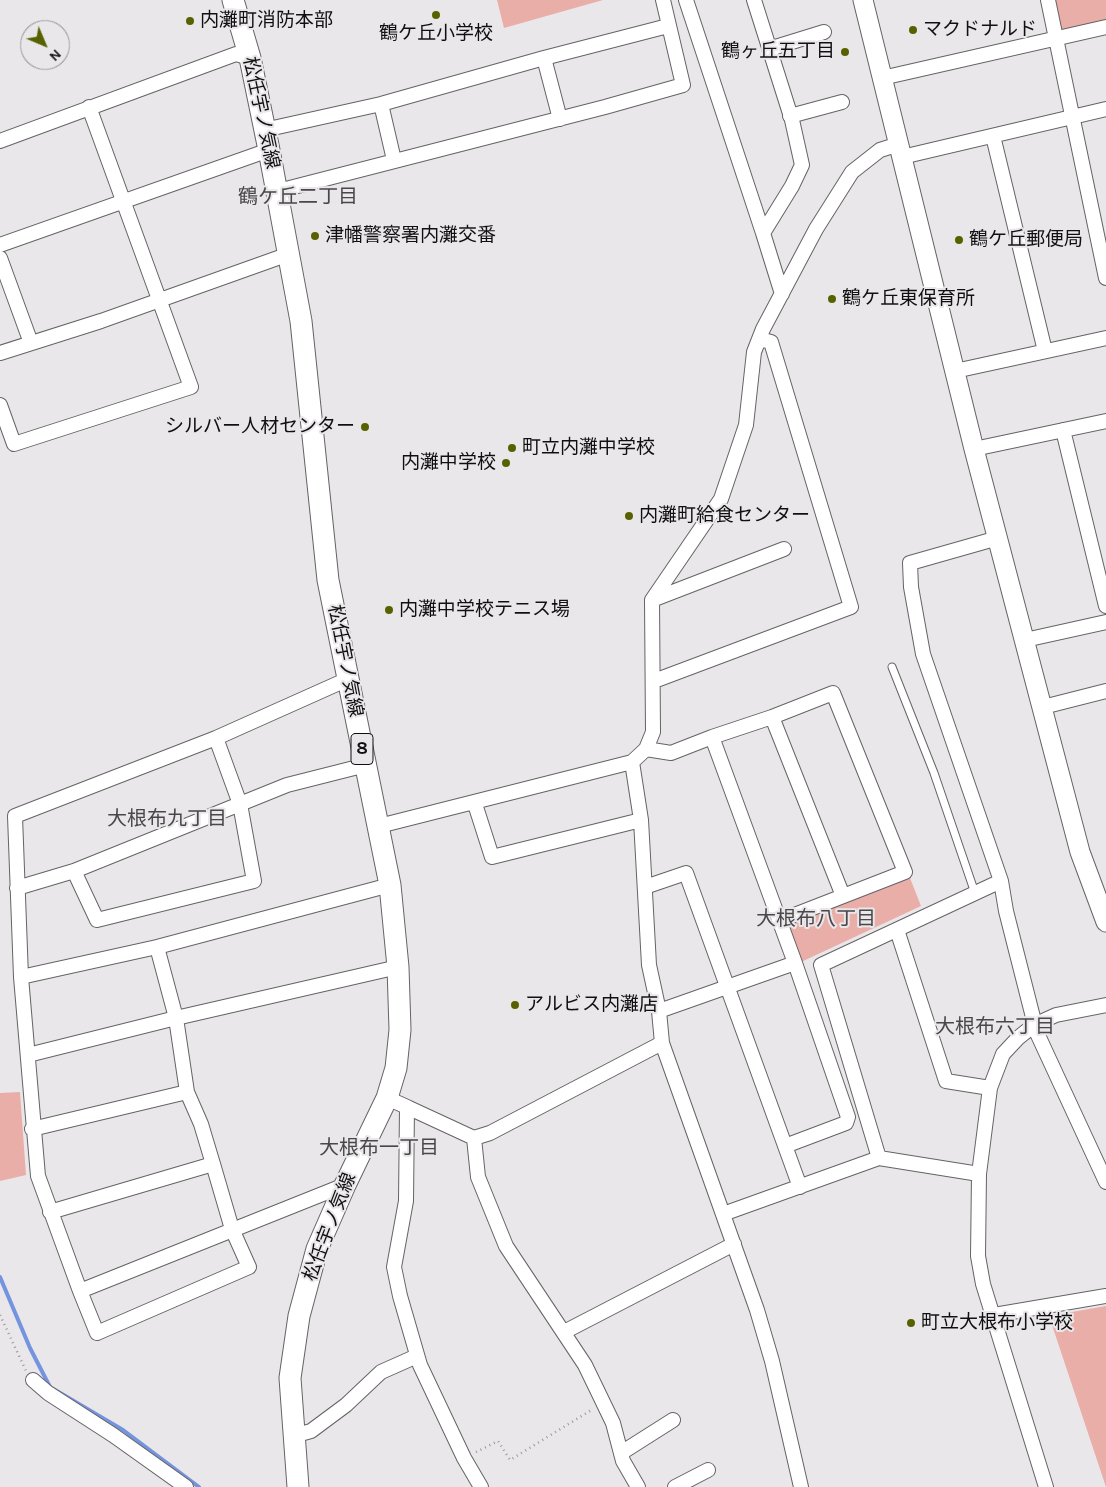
<!DOCTYPE html>
<meta charset="utf-8">
<style>
body{margin:0}
#map{position:relative;width:1106px;height:1487px;overflow:hidden;background:#eae7ea;font-family:Karla,sans-serif}
canvas{display:block}
.north{position:absolute;left:20px;top:20px;width:50px;height:50px;box-sizing:border-box;background:#eae7ea;border:1px solid #939193;border-radius:50%;rotate:135deg;font-size:14px;font-weight:700;line-height:20px;text-align:center;color:#101010}
.north::after{content:'';display:block;margin:auto;width:18px;height:22px;background:#586100;clip-path:polygon(50% 0,100% 100%,50% 72%,0 100%)}
</style>
<div id="map">
<canvas width="1106" height="1487"></canvas>
<div class="north">N</div>
</div>
<script>
const g = document.querySelector('canvas').getContext('2d');
g.lineJoin = 'round';
function paint(path, color) { g.fillStyle = color; g.fill(path, 'evenodd'); }
const toPath = rows => new Path2D(rows.map(r => 'M' + r).join(''));
function stroke(path, color, width, dash) { g.strokeStyle = color; g.lineWidth = width; g.lineCap = dash ? 'butt' : 'round'; g.setLineDash(dash || []); g.stroke(path); }
function write(font, color, halo, rows, align = 'center') {
  g.font = font + ' Karla,"Noto Sans JP",sans-serif'; g.lineWidth = 4; g.setLineDash([]); g.textBaseline = 'middle'; g.strokeStyle = halo; g.fillStyle = color; for (const [text, x, y, turn = 0] of rows) {
    g.save(); g.translate(x, y); g.rotate((+turn || 0) * Math.PI / 180); g.textAlign = isNaN(turn) ? turn : align; if (halo) g.strokeText(text, 0, 0); g.fillText(text, 0, 0); g.restore();
  }
}
const green = toPath([
 [497,0,603,0,504,28],
 [1053,0,1106,0,1106,20,1060,30],
 [910,878,921,906,799,963,785,923],
 [20,1092,26,1175,0,1181,0,1093],
 [1106,1306,1106,1487,1049,1316]
]);
const stream = toPath([
 [0,1277,30,1348,50,1387,123,1430,199,1487]
]);
const path = toPath([
 [0,1315,26,1371],
 [476,1452,498,1441,510,1460,593,1409]
]);
const lane = toPath([
 [892,667,934,773,975,893]
]);
const street = toPath([
 [686,0,763,233],
 [754,0,792,120,802,165,792,186,763,233,782,294],
 [1048,0,1106,278],
 [769,49,824,32],
 [544,58,560,119],
 [882,78,1106,27],
 [381,104,394,160],
 [790,116,842,102],
 [264,130,381,104,544,58,668,26],
 [993,136,1045,351],
 [0,141,236,54,250,58],
 [902,157,1106,109],
 [278,191,605,107,683,85,663,0],
 [0,245,269,150],
 [0,258,31,343],
 [0,353,101,321,289,254],
 [955,371,1106,338],
 [0,405,14,444,191,387,89,107],
 [1063,430,1106,606],
 [974,449,1106,421],
 [652,600,784,549],
 [1025,640,1106,622],
 [654,681,851,607,771,342,759,339],
 [1043,707,1106,691],
 [772,717,843,896],
 [712,737,772,717,833,693,905,872,779,921],
 [646,749,671,753,712,737,795,963],
 [632,762,641,820,649,965,659,1011,662,1043,757,1310,772,1361,801,1487],
 [475,804,492,857,641,820],
 [379,826,632,762,646,749,653,732,652,600,721,499,746,425,754,352,763,329,816,229,852,172,880,150,899,144],
 [74,871,97,920,254,881,240,804,216,738],
 [1001,881,1006,911,1037,1033,1106,1182],
 [645,887,686,873,800,1187],
 [17,888,74,871,287,785,366,765],
 [897,930,946,1081,990,1088],
 [21,977,15,816,216,738,348,679],
 [659,1011,795,963,848,1117,846,1123,785,1146],
 [28,1055,176,1018,398,967],
 [387,1098,407,1107,406,1201,394,1267,400,1296,420,1365,464,1458,481,1487],
 [407,1107,474,1138,478,1177,506,1246,585,1365,613,1423,623,1461,638,1487],
 [32,1129,187,1092],
 [474,1138,490,1133,662,1043],
 [879,1158,821,965,1001,881,923,654,911,587,910,563,998,538],
 [345,1185,80,1291,38,1176,21,977,157,947,390,885],
 [50,1212,213,1164,201,1124,187,1092,176,1018,157,947],
 [723,1214,879,1158,979,1174],
 [80,1291,97,1333,249,1267,232,1229,213,1164],
 [994,1315,1106,1296],
 [564,1332,734,1244],
 [33,1380,48,1393,113,1435,186,1487],
 [293,1436,311,1431,346,1405,381,1372,417,1356],
 [621,1453,673,1420],
 [675,1487,708,1470],
 [1046,1487,983,1284,978,1256,979,1174,990,1088,1003,1054,1018,1038,1034,1025,1056,1015,1106,1005]
]);
const secondary = toPath([
 [863,0,974,449,1080,852,1106,922]
]);
const primary = toPath([
 [233,0,250,58,269,150,301,321,328,580,390,885,398,967,400,1030,396,1068,387,1098,345,1185,317,1249,299,1316,290,1378,298,1487]
]);
const markers = [
 [436,15,5,"#586100"],
 [190,21,5,"#586100"],
 [913,30,5,"#586100"],
 [845,52,5,"#586100"],
 [315,236,5,"#586100"],
 [959,240,5,"#586100"],
 [832,299,5,"#586100"],
 [365,427,5,"#586100"],
 [512,448,5,"#586100"],
 [506,463,5,"#586100"],
 [629,516,5,"#586100"],
 [389,610,5,"#586100"],
 [515,1005,5,"#586100"],
 [911,1323,5,"#586100"]
];
const shields = [
 [362,749,22]
];
const shieldNames = [
 ["8",362,749]
];
const poiNames = [
 ["内灘町消防本部",200,21],
 ["マクドナルド",923,30],
 ["鶴ケ丘小学校",436,34,"center"],
 ["鶴ヶ丘五丁目",835,52,"right"],
 ["津幡警察署内灘交番",325,236],
 ["鶴ケ丘郵便局",969,240],
 ["鶴ケ丘東保育所",842,299],
 ["シルバー人材センター",355,427,"right"],
 ["町立内灘中学校",522,448],
 ["内灘中学校",496,463,"right"],
 ["内灘町給食センター",639,516],
 ["内灘中学校テニス場",399,610],
 ["アルビス内灘店",525,1005],
 ["町立大根布小学校",921,1323]
];
const streetNames = [
 ["松任宇ノ気線",261,113,78],
 ["松任宇ノ気線",345,661,79],
 ["松任宇ノ気線",330,1227,-69]
];
const neighbourhoodNames = [
 ["鶴ケ丘二丁目",298,197],
 ["大根布九丁目",167,819],
 ["大根布八丁目",816,919],
 ["大根布六丁目",995,1027],
 ["大根布一丁目",379,1148]
];
paint(green, '#e9aea8');
stroke(stream, '#7494df', 4);
stroke(lane, '#656365', 9);
stroke(street, '#656365', 16);
stroke(secondary, '#656365', 21);
stroke(primary, '#656365', 23);
stroke(path, '#999799', 2.5, [1, 4]);
stroke(lane, '#fff', 7);
stroke(street, '#fff', 14);
stroke(secondary, '#fff', 19);
stroke(primary, '#fff', 21);
for (const [x, y, r, color] of markers) { const dot = new Path2D(); dot.arc(x, y, r, 0, 2 * Math.PI); g.fillStyle = color; g.fill(dot); stroke(dot, '#eae7ea', 2); }
for (const [x, y, w] of shields) { const box = new Path2D(); box.roundRect(x - w / 2, y - 15.5, w, 31, 4); g.fillStyle = '#eae7ea'; g.fill(box); stroke(box, '#101010', 1); }
write('bold 18px', '#101010', null, shieldNames);
write('19px', '#101010', '#eae7ea', poiNames, 'left');
write('19px', '#101010', '#eae7ea', streetNames);
write('20px', '#4a474a', '#eae7ea', neighbourhoodNames);
</script>
